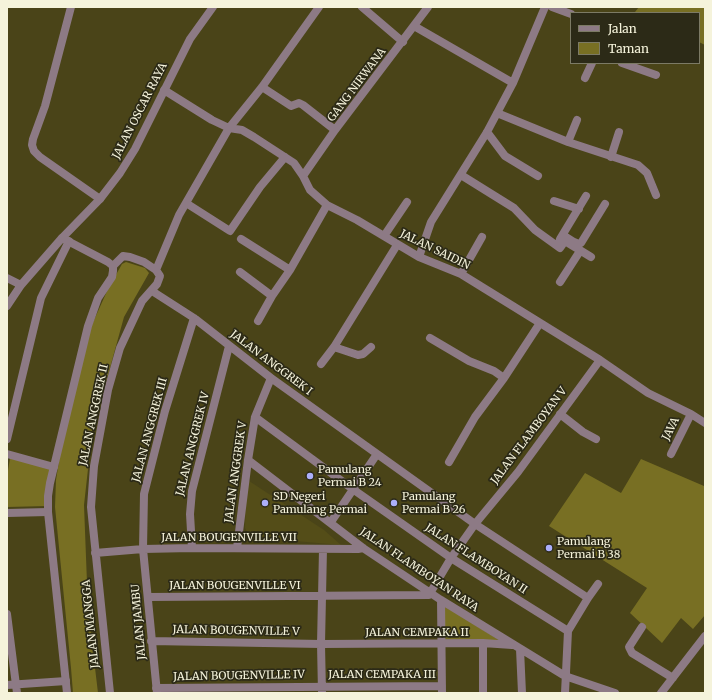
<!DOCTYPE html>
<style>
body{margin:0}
#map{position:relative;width:712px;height:700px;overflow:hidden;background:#4a4418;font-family:Merriweather,serif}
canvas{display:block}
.frame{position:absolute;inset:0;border:8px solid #f5f3db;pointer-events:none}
.legend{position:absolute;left:570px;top:12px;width:130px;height:52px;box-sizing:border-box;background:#2c2a17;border:1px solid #7c7a65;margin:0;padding:5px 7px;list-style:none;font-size:12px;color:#f5f3db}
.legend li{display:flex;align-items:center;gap:8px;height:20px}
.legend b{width:20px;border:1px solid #7c7a65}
</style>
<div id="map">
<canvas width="712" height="700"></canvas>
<div class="frame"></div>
<ul class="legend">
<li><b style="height:5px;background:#8d7a85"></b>Jalan</li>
<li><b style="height:11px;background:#786f23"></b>Taman</li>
</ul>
</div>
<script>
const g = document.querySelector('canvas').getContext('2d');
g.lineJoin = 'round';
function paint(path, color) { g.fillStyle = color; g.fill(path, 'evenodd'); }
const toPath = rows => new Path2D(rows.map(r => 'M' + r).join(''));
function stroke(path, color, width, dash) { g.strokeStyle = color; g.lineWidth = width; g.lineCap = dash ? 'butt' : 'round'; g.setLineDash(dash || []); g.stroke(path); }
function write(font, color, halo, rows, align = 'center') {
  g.font = font + ' Merriweather,serif'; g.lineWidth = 3.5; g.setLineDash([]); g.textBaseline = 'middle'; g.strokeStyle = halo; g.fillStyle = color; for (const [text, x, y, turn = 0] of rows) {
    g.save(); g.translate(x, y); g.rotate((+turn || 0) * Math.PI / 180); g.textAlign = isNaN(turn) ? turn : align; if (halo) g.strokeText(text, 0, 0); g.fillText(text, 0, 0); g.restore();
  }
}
const built = toPath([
 [246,479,324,530,341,545,249,537,245,528]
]);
const green = toPath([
 [639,7,705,7,705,45,699,42,699,13,636,13,635,12],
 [126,262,145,268,149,273,124,317,92,433,84,505,88,609,98,693,73,693,71,668,55,507,56,480,62,442,90,329,108,289,122,264],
 [10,458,54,464,48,506,7,507,7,477],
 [641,459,704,486,705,484,705,615,693,629,681,618,662,643,630,613,647,588,549,526,585,473,621,493],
 [441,603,502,642,442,641]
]);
const minor = toPath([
 [71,7,45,106,33,139,32,145,34,151,40,157,100,199],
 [362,7,403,42],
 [552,7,571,14],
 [414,26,513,83],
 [622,63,656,75],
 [585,78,592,63],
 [262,87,291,106,299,103,303,105,335,130],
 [164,90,212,120,229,128,242,130,254,137,294,163,303,176,310,190,327,205,357,220,419,257,461,274,600,360,648,393,691,414,705,423],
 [497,113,568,142,638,165,647,173,656,195],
 [487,132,505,156,538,176],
 [568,142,577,120],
 [611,157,619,132],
 [461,175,514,208,535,230,560,248,565,241,591,257],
 [303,176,335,130,428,7],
 [554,201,579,209],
 [186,203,230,231,260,187,285,157],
 [563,235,574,242,579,244,581,243,605,204],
 [384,236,407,202],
 [241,239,290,270],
 [560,239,586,196],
 [419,257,431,222,487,132,513,83,545,7],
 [156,270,179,215,229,128,262,87,319,7],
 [240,272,272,296],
 [461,274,482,237],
 [7,278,21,285],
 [560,282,580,251],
 [152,291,194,318,271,378,475,524,588,598],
 [7,306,21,285,62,238],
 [258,321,272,296,290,270,327,205],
 [430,338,469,361,494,371,504,378],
 [334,347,358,355,363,354,371,347],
 [321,364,334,347,397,245],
 [560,414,583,432,596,439],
 [255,417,354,490,451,558,568,631],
 [7,439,41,298,69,241],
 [7,454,54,467],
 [671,454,691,414],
 [248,460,363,548,441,600,565,676,615,693],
 [449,462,475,417,504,378,540,323],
 [7,513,48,512],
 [331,522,377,454],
 [192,548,190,514,192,491,229,346],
 [237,548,248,460,255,417,271,378],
 [95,553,143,549,192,548,358,549,363,548],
 [148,597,429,595,451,558,475,524,518,472,600,360],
 [441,600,442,693],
 [7,614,17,693],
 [642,627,631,644,629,647,632,653,673,678],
 [151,641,321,644,483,643,512,645],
 [483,643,483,693],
 [520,649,522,693],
 [7,685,66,681],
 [156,688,442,686],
 [110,693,91,507,94,466,108,390,120,348,142,301,157,284,160,276,156,270,144,262,130,257,123,256,113,266],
 [157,693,143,549,144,494,165,411,194,318],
 [322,693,321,644,323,549],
 [565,693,568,631,588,598,598,584],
 [661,693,705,636]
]);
const tertiary = toPath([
 [67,693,48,512,48,496,50,483,88,326,98,298,112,277,113,271,113,266,108,262,62,238,100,199,120,173,135,149,190,39,213,7]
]);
const markers = [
 [310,476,4,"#acaffb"],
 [265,503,4,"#acaffb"],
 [394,503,4,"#acaffb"],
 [549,548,4,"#acaffb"]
];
const streetNames = [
 ["GANG NIRWANA",357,85,-53],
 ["JALAN OSCAR RAYA",140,111,-63],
 ["JALAN SAIDIN",435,250,26],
 ["JALAN ANGGREK I",271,363,37],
 ["JALAN ANGGREK II",94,415,-78],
 ["JAVA",671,429,-63],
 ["JALAN ANGGREK III",150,430,-75],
 ["JALAN FLAMBOYAN V",529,436,-53],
 ["JALAN ANGGREK IV",193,444,-76],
 ["JALAN ANGGREK V",236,472,-82],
 ["JALAN BOUGENVILLE VII",229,538],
 ["JALAN FLAMBOYAN II",476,559,33],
 ["JALAN FLAMBOYAN RAYA",419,570,34],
 ["JALAN BOUGENVILLE VI",235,586],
 ["JALAN JAMBU",139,622,-95],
 ["JALAN MANGGA",91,624,-96],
 ["JALAN BOUGENVILLE V",236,631,1],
 ["JALAN CEMPAKA II",417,633],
 ["JALAN CEMPAKA III",382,675],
 ["JALAN BOUGENVILLE IV",239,676,-1]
];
const poiNames = [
 ["Pamulang",318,470],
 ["Permai B 24",318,483],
 ["SD Negeri",273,497],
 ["Pamulang Permai",273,510],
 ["Pamulang",402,497],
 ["Permai B 26",402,510],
 ["Pamulang",557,542],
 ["Permai B 38",557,555]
];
paint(built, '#544d18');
paint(green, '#786f23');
stroke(minor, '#8d7a85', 8);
stroke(tertiary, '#8d7a85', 8);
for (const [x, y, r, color] of markers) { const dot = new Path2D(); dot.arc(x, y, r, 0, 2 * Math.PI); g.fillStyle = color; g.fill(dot); stroke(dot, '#2c2a17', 1.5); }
write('11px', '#f5f3db', '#2c2a17', streetNames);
write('11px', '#f5f3db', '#2c2a17', poiNames, 'left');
</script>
